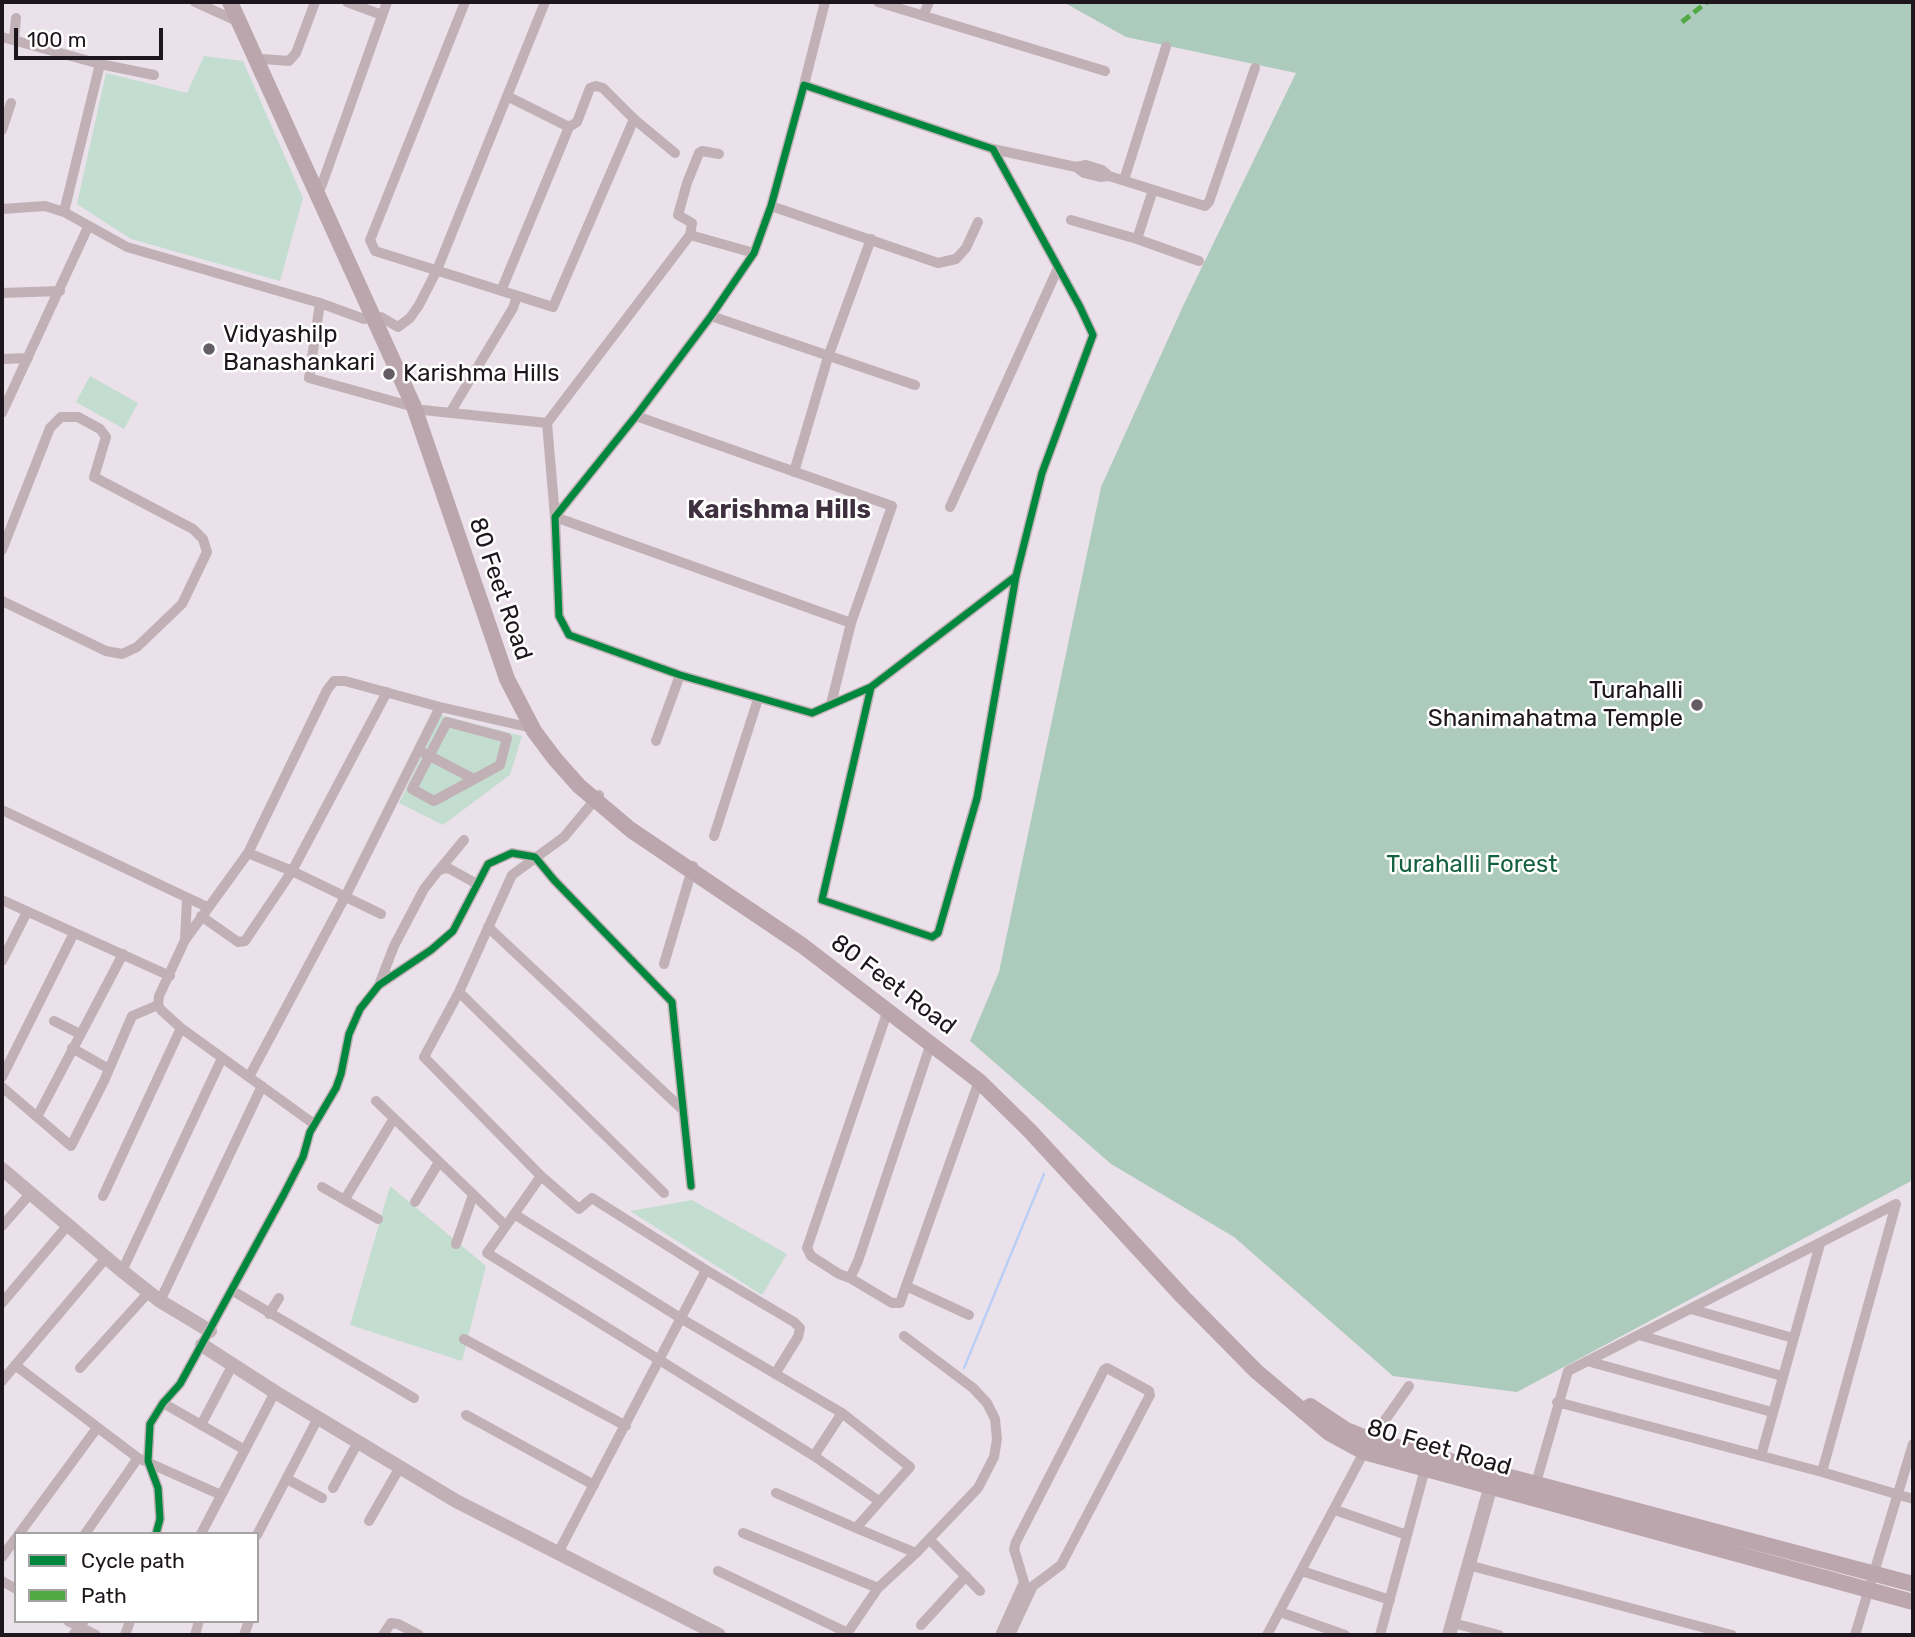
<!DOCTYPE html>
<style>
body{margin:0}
#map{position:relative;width:1915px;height:1637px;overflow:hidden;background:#ebe1ea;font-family:Rubik,sans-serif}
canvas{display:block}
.frame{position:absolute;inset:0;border:4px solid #1d161c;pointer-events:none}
.legend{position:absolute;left:14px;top:1532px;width:245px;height:91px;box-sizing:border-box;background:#fff;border:2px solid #a5a2a4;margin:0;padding:9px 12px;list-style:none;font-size:21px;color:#1d161c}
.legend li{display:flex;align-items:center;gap:14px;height:35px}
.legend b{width:35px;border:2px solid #a5a2a4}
.scale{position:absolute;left:14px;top:28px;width:149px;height:32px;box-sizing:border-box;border:4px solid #1d161c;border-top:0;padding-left:9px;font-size:21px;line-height:24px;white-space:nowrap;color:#1d161c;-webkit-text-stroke:5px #fff;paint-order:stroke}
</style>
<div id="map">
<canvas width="1915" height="1637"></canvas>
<div class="frame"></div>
<ul class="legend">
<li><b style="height:9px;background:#00873e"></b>Cycle path</li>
<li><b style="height:9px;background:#52a943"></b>Path</li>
</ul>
<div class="scale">100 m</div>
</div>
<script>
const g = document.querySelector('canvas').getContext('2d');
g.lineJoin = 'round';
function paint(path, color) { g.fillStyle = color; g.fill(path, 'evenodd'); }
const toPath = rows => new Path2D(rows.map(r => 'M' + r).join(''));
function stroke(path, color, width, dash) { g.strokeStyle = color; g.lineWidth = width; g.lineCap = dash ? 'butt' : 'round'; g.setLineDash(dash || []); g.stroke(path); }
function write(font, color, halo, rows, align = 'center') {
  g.font = font + ' Rubik,sans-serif'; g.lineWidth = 5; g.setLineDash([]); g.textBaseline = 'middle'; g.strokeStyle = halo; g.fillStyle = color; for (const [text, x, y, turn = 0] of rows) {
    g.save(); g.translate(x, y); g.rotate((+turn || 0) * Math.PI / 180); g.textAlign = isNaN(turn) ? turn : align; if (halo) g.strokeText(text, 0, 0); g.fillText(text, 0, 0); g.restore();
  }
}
const green = toPath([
 [204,56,243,61,303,198,280,281,131,239,77,204,106,73,187,93],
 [90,376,138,403,124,429,76,402],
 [441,715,522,736,510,775,443,825,399,803],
 [390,1186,486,1266,462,1361,350,1325],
 [692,1200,787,1254,762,1295,630,1211]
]);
const forest = toPath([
 [1063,2,1913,2,1913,1180,1517,1392,1393,1376,1234,1237,1111,1164,970,1041,999,972,1101,487,1183,306,1296,73,1126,37]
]);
const stream = toPath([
 [964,1368,1044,1174]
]);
const minor = toPath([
 [195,2,239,22],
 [347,2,382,15],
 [465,2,370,240,375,251,553,307,634,119],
 [878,2,1105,71],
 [923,16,929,2],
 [2,37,100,64,64,212],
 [14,40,16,18],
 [263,59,289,61,296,53,315,2],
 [100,64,154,75],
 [804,85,825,2],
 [507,96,569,127,577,122,590,88,596,86,603,88,634,119,675,153],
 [2,130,11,103],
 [993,149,1076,167,1086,165,1102,170,1109,176,1205,206,1209,202,1255,68],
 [1076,167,1084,173,1100,177,1109,176],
 [1124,180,1166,47],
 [321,187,387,2],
 [1153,190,1137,239,1199,261],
 [771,206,938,263,956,259,966,248,978,222],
 [2,209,45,206,64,212,127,247,320,303,364,319,381,317,398,327,410,318,419,305,437,270,545,2],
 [1071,220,1137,239],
 [690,235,692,223,678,215,687,183,699,153,702,151,719,154],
 [501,291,569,127],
 [2,293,60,291],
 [320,303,309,378,414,407],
 [711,316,915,385],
 [2,359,28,358],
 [423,410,547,423,555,517,851,623],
 [2,413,88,227],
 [450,413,513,308,517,296],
 [636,416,892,506,851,623,831,704],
 [547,423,690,235,754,253],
 [794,472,828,357,871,239],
 [950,507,1058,268],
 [2,550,50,428,61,417,78,417,100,429,106,437,94,477,193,529,203,539,207,552,182,604,137,647,122,654,106,651,2,601],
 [871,687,822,900,932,937,938,933,977,798,1016,576,1042,473,1093,335,1080,307,993,149,804,85,771,206,754,253,711,316,636,416,555,517,559,616,569,635,680,675,812,713,871,687,1016,576],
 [447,722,507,738,500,765,434,801,412,789,447,722],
 [656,741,680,675],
 [424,753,474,779],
 [599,795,564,837,512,875,459,992,424,1057,541,1176,487,1253,814,1456,879,1501],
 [2,810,207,907],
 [714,836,758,699],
 [248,853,292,871,381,914],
 [440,869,464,840],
 [2,900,170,976],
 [201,916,238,942,245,941,292,871,387,692],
 [488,927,682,1109],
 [185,940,187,898],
 [2,961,27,912],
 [664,964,693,866],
 [379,985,394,946,424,889,438,871,445,868,450,869,477,884],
 [459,992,664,1193],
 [888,1010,807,1248,811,1256,839,1274,850,1278,858,1261,931,1043],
 [54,1021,80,1034],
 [72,1048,109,1069],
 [2,1077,74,933],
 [249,1077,345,897,440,707],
 [2,1087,71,1146,104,1081,132,1016,158,1005],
 [376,1101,506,1226],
 [37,1117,123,954],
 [314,1124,181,1028,161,1010,158,1005,159,996,185,940,248,853,327,690,334,681,345,681,440,707,532,728],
 [541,1176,579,1209,592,1198,706,1270,794,1322,800,1328,798,1337,775,1374],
 [322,1187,378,1219],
 [103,1196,181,1028],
 [345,1199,394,1118],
 [415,1202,439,1162],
 [514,1214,682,1319,842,1413,910,1467,856,1528,916,1553],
 [2,1226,30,1194],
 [456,1244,473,1195],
 [122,1271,222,1058],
 [850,1278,892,1303,900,1303,979,1081],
 [906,1286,969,1315],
 [233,1291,414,1398],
 [160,1301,262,1086],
 [2,1303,68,1225],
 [1691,1309,1793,1338],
 [269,1314,279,1298],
 [1639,1335,1782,1376],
 [464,1339,626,1426],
 [1587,1361,1772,1412],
 [15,1365,138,1458,221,1495],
 [80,1368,149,1292],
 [2,1381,106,1258],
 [1557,1402,1822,1472,1913,1499],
 [163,1403,245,1450],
 [466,1415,594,1485],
 [201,1425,232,1366],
 [1371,1440,1409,1386],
 [814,1456,842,1413],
 [1761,1456,1820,1244],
 [1822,1472,1896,1204],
 [287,1479,322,1498],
 [1536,1483,1568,1371,1896,1204],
 [333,1488,358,1442],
 [776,1493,856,1528],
 [1335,1510,1407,1535],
 [369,1521,400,1467],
 [743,1533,878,1588],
 [19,1534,97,1428],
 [85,1534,138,1458],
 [156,1534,160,1519,158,1488,148,1461,150,1424,163,1403,180,1384,284,1194,303,1157,310,1132,336,1088,341,1074,349,1034,360,1009,379,985,431,950,453,931,488,864,512,853,535,857,554,880,672,1002,691,1186],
 [201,1534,275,1392],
 [257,1535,318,1418],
 [929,1539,980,1591],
 [558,1553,706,1270],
 [2,1557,16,1538],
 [1468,1565,1732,1635],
 [718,1571,848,1633],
 [1302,1571,1390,1600],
 [2,1581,16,1589],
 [1280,1612,1345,1635],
 [68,1621,96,1635],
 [1453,1623,1499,1635],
 [921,1625,966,1576],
 [73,1635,84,1621],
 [125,1635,130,1621],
 [195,1635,199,1621],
 [244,1635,249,1621],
 [383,1635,391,1623,398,1624,419,1635],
 [846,1635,878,1588,916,1553,978,1488,994,1457,997,1439,995,1419,987,1403,973,1388,904,1336],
 [1000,1635,1024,1582,1014,1549,1016,1542,1104,1370,1107,1368,1149,1391,1150,1395,1061,1565,1033,1586,1010,1635],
 [1267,1635,1364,1452],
 [1380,1635,1425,1469],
 [1855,1635,1913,1444]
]);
const tertiary = toPath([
 [2,1169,122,1271,160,1301,210,1331],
 [202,1345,275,1392,456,1501,719,1635],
 [1449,1635,1493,1478]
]);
const secondary = toPath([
 [230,2,414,407,507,679,534,731,555,759,579,786,631,830,803,946,979,1081,1030,1131,1183,1297,1256,1371,1329,1433,1364,1452,1913,1602],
 [1310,1406,1346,1430,1371,1440,1913,1584]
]);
const quiet = toPath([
 [1682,22,1707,2]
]);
const cycleway = toPath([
 [871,687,822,900,932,937,938,933,977,798,1016,576,1042,473,1093,335,1080,307,993,149,804,85,771,206,754,253,711,316,636,416,555,517,559,616,569,635,680,675,812,713,871,687,1016,576],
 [156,1534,160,1519,158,1488,148,1461,150,1424,163,1403,180,1384,284,1194,303,1157,310,1132,336,1088,341,1074,349,1034,360,1009,379,985,431,950,453,931,488,864,512,853,535,857,554,880,672,1002,691,1186]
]);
const markers = [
 [209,349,7,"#655d64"],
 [389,374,7,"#655d64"],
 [1697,705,7,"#655d64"]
];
const poiNames = [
 ["Vidyashilp",223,335],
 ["Banashankari",223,363],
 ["Karishma Hills",403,374],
 ["Turahalli",1683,691,"right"],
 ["Shanimahatma Temple",1683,719,"right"]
];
const streetNames = [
 ["80 Feet Road",500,589,71],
 ["80 Feet Road",893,985,37],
 ["80 Feet Road",1439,1448,16]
];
const parkNames = [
 ["Turahalli Forest",1472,865]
];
const neighbourhoodNames = [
 ["Karishma Hills",779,510]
];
paint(green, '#c4ddd1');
paint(forest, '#adcbbd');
stroke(stream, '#bacff5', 2.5);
stroke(minor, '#c1b1b6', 10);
stroke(tertiary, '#c1b1b6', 14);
stroke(secondary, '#bba6ad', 16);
stroke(quiet, '#52a943', 5, [10, 5]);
stroke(cycleway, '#00873e', 7);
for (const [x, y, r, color] of markers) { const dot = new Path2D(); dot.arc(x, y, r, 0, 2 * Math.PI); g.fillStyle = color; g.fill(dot); stroke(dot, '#fff', 2.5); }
write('24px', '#1d161c', '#fff', poiNames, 'left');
write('24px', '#1d161c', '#fff', streetNames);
write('24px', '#146142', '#fff', parkNames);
write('bold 26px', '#3e303e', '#fff', neighbourhoodNames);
</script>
